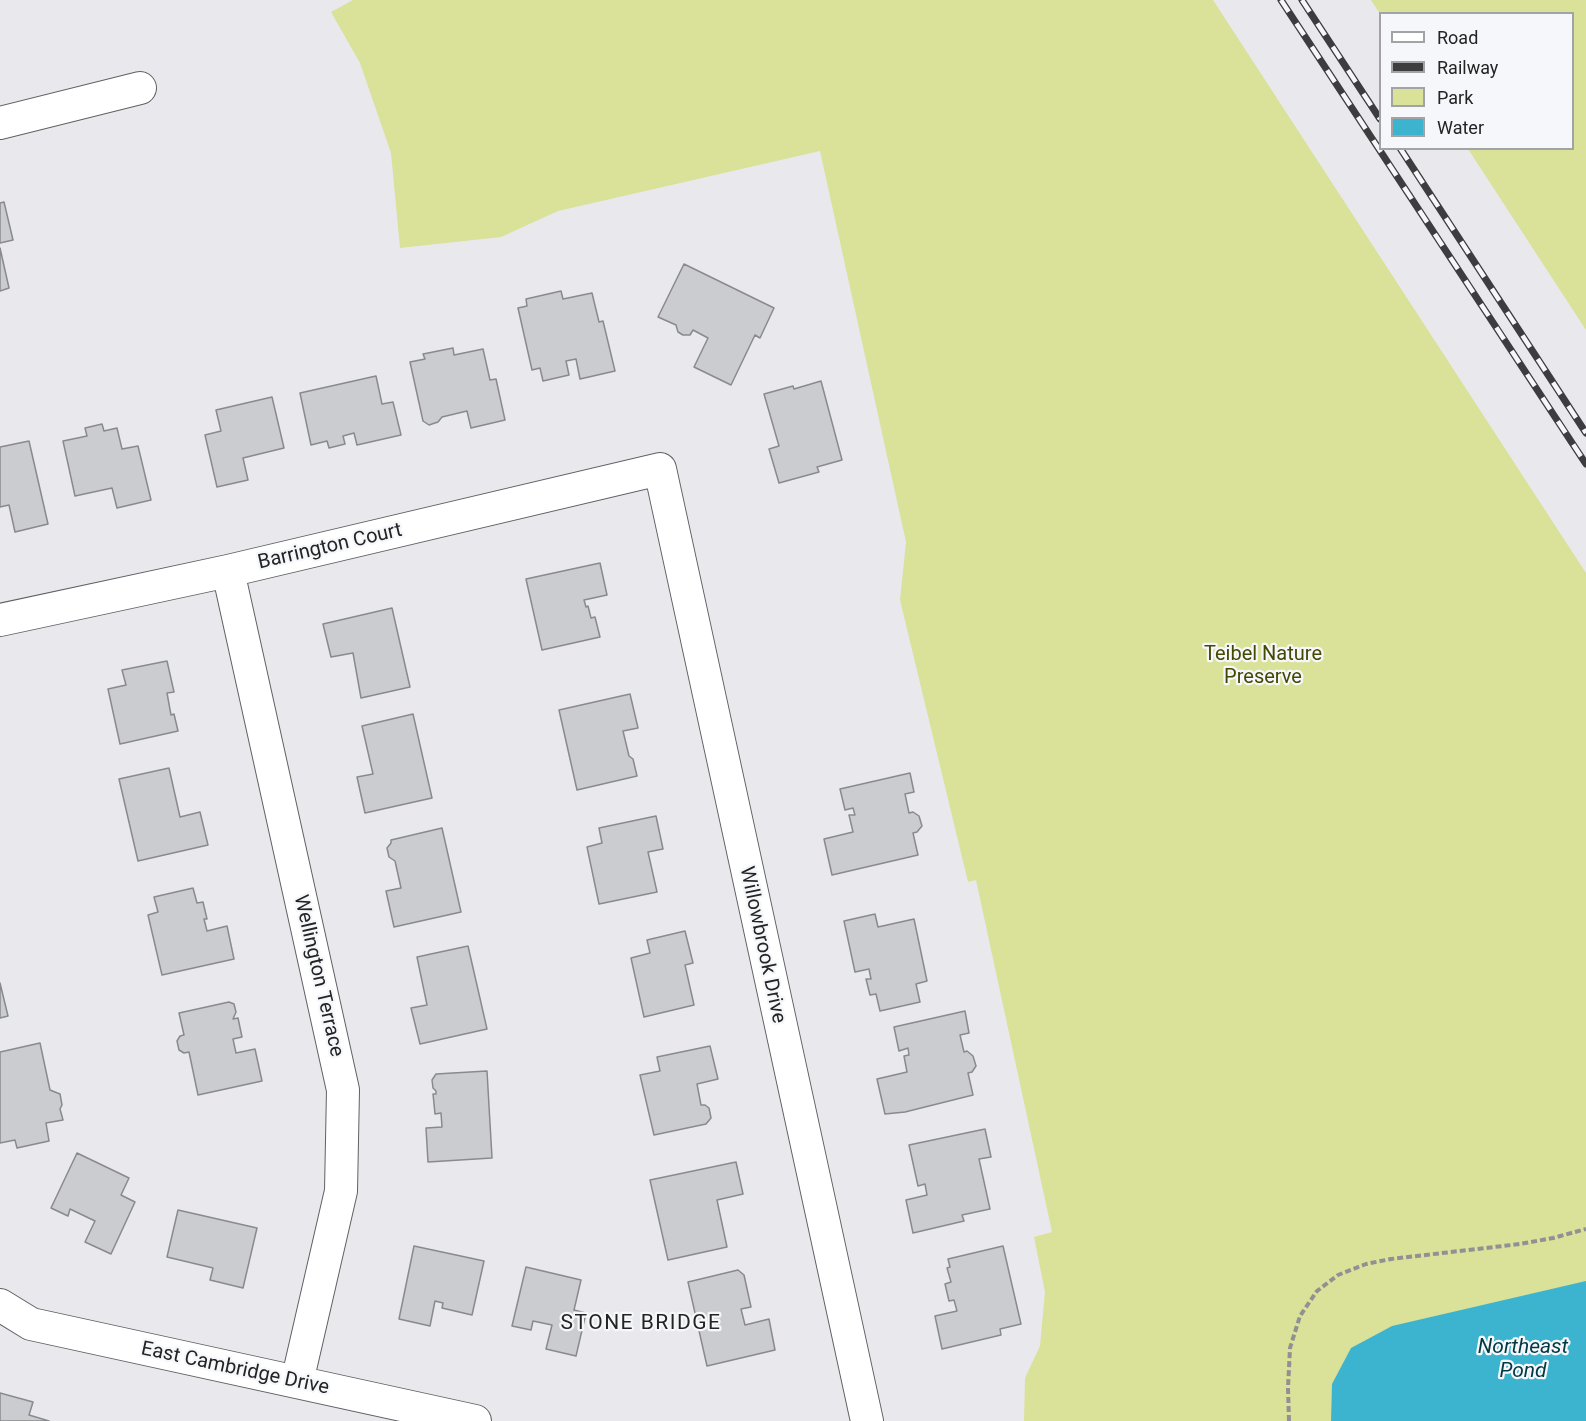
<!DOCTYPE html>
<style>
body{margin:0}
#map{position:relative;width:1586px;height:1421px;overflow:hidden;background:#e9e9ed;font-family:Roboto,sans-serif}
canvas{display:block}
.legend{position:absolute;left:1379px;top:12px;width:195px;height:138px;box-sizing:border-box;background:#f6f7fa;border:2px solid #a2a3a5;margin:0;padding:8px 10px;list-style:none;font-size:18px;color:#242425}
.legend li{display:flex;align-items:center;gap:12px;height:30px}
.legend b{width:30px;border:2px solid #a2a3a5}
</style>
<div id="map">
<canvas width="1586" height="1421"></canvas>
<ul class="legend">
<li><b style="height:8px;background:#fff"></b>Road</li>
<li><b style="height:8px;background:#3d3d3f"></b>Railway</li>
<li><b style="height:16px;background:#dae198"></b>Park</li>
<li><b style="height:16px;background:#3db4cf"></b>Water</li>
</ul>
</div>
<script>
const g = document.querySelector('canvas').getContext('2d');
g.lineJoin = 'round';
function paint(path, color) { g.fillStyle = color; g.fill(path, 'evenodd'); }
const toPath = rows => new Path2D(rows.map(r => 'M' + r).join(''));
function stroke(path, color, width, dash) { g.strokeStyle = color; g.lineWidth = width; g.lineCap = dash ? 'butt' : 'round'; g.setLineDash(dash || []); g.stroke(path); }
function write(font, color, halo, rows, align = 'center') {
  g.font = font + ' Roboto,sans-serif'; g.lineWidth = 4.5; g.setLineDash([]); g.textBaseline = 'middle'; g.strokeStyle = halo; g.fillStyle = color; for (const [text, x, y, turn = 0] of rows) {
    g.save(); g.translate(x, y); g.rotate((+turn || 0) * Math.PI / 180); g.textAlign = isNaN(turn) ? turn : align; if (halo) g.strokeText(text, 0, 0); g.fillText(text, 0, 0); g.restore();
  }
}
const green = toPath([
 [353,0,1213,0,1586,573,1586,1421,1024,1421,1025,1378,1040,1346,1045,1292,1034,1237,1052,1232,976,880,968,882,900,600,906,542,820,151,558,211,501,237,400,248,391,153,360,63,331,12],
 [1371,0,1586,0,1586,330,1468,149,1572,148,1572,14,1380,14]
]);
const water = toPath([
 [1586,1281,1586,1421,1331,1421,1332,1384,1351,1348,1392,1326]
]);
const building = toPath([
 [4,202,13,240,0,243,0,203,4,202],
 [0,248,9,288,0,291,0,248],
 [684,264,774,308,760,338,755,335,731,385,694,367,708,338,693,330,690,335,683,335,678,332,676,325,658,317,684,264],
 [561,291,563,299,592,293,599,322,603,321,615,371,580,379,576,359,566,361,569,375,543,381,540,368,532,370,518,308,527,306,526,299,561,291],
 [453,348,454,355,483,349,490,380,496,379,505,420,471,428,467,411,442,417,438,422,429,425,423,421,410,362,425,359,423,354,453,348],
 [376,376,382,404,393,402,401,435,357,445,354,433,343,436,345,444,329,448,327,441,311,445,300,393,376,376],
 [821,381,842,460,817,467,819,472,779,483,769,449,779,446,764,394,793,386,794,389,821,381],
 [272,397,284,448,243,458,248,480,217,487,205,435,221,431,216,410,272,397],
 [102,424,104,431,117,428,122,449,138,446,151,500,117,508,112,488,75,496,63,441,87,436,85,428,102,424],
 [29,441,48,524,15,532,9,505,0,507,0,447,29,441],
 [600,563,607,595,584,600,586,607,588,606,591,618,595,617,600,637,542,650,526,579,600,563],
 [392,608,410,687,361,698,353,653,331,657,323,624,392,608],
 [167,661,174,692,167,693,171,715,174,714,178,731,120,744,108,689,126,685,122,670,167,661],
 [630,694,638,728,623,731,629,756,633,759,637,776,577,790,559,710,630,694],
 [413,714,432,798,365,813,357,777,373,774,362,726,413,714],
 [169,768,180,817,200,812,208,845,138,861,119,779,169,768],
 [910,773,914,792,905,794,909,813,913,812,919,816,922,826,917,832,913,833,918,855,832,875,824,839,853,832,849,815,855,815,853,808,845,810,840,789,910,773],
 [656,816,663,849,648,852,657,892,599,904,587,847,602,843,599,828,656,816],
 [442,828,461,912,394,927,386,891,401,888,395,861,389,857,387,848,391,843,391,840,442,828],
 [193,888,197,903,203,902,207,919,204,919,207,931,227,926,234,959,162,975,148,915,158,912,154,897,193,888],
 [875,914,878,927,914,919,927,981,916,984,920,1002,880,1011,876,994,870,995,866,979,871,979,869,969,855,972,844,921,875,914],
 [685,931,693,963,685,965,694,1005,644,1017,631,958,650,953,647,940,685,931],
 [468,946,487,1029,420,1044,411,1008,427,1005,417,957,468,946],
 [0,983,8,1016,0,1018,0,983],
 [229,1002,234,1004,236,1012,233,1019,238,1018,242,1037,233,1039,236,1053,255,1049,262,1081,198,1095,189,1052,184,1053,179,1050,177,1041,180,1036,184,1035,179,1013,229,1002],
 [965,1011,969,1033,960,1035,964,1052,967,1051,973,1056,976,1066,972,1072,968,1073,973,1095,905,1112,885,1114,877,1079,907,1072,904,1056,909,1055,908,1048,899,1051,894,1027,965,1011],
 [40,1043,50,1090,60,1094,62,1105,60,1109,63,1120,46,1123,49,1141,17,1148,15,1140,0,1143,0,1052,40,1043],
 [710,1046,718,1079,697,1084,701,1105,705,1105,709,1108,711,1118,706,1124,654,1135,640,1075,660,1071,657,1057,710,1046],
 [487,1071,492,1158,428,1162,426,1128,442,1127,441,1113,435,1114,433,1094,436,1094,436,1091,433,1088,432,1080,436,1074,487,1071],
 [985,1129,991,1157,979,1159,990,1209,962,1215,964,1221,913,1233,906,1200,927,1195,925,1184,918,1186,909,1145,985,1129],
 [77,1153,129,1178,121,1195,135,1202,111,1254,85,1242,95,1221,70,1209,68,1216,51,1208,77,1153],
 [736,1162,743,1194,717,1200,727,1247,668,1260,650,1180,736,1162],
 [178,1210,257,1228,243,1288,210,1280,213,1268,167,1257,178,1210],
 [414,1246,484,1261,472,1315,442,1308,443,1303,435,1301,430,1326,399,1319,414,1246],
 [1003,1246,1021,1324,1000,1329,1001,1335,942,1349,935,1316,957,1311,954,1300,949,1301,945,1284,951,1282,947,1268,950,1267,948,1259,1003,1246],
 [526,1267,581,1280,574,1310,586,1313,576,1356,546,1349,552,1325,533,1321,531,1330,512,1326,526,1267],
 [738,1270,744,1275,751,1307,741,1309,745,1325,769,1319,775,1350,707,1366,688,1282,738,1270],
 [0,1393,33,1402,29,1415,49,1421,0,1421,0,1393]
]);
const path = toPath([
 [1289,1421,1288,1388,1290,1348,1300,1316,1317,1291,1338,1275,1366,1264,1391,1259,1520,1244,1553,1238,1586,1229]
]);
const minor = toPath([
 [0,123,140,88],
 [228,571,343,1090,341,1191,297,1382],
 [0,620,228,571,660,469,867,1421],
 [0,1305,31,1324,475,1421]
]);
const rail = toPath([
 [1281,0,1586,464],
 [1302,0,1380,119],
 [1400,148,1586,433]
]);
const streetNames = [
 ["Barrington Court",330,547,-13],
 ["Willowbrook Drive",762,945,78],
 ["Wellington Terrace",318,976,77],
 ["East Cambridge Drive",235,1369,12]
];
const parkNames = [
 ["Teibel Nature",1263,655],
 ["Preserve",1263,678]
];
const neighbourhoodNames = [
 ["STONE BRIDGE",641,1324]
];
const waterNames = [
 ["Northeast",1523,1348],
 ["Pond",1523,1372]
];
paint(green, '#dae198');
paint(water, '#3db4cf');
paint(building, '#cbcccf');
stroke(building, '#898a8d', 1.5);
stroke(minor, '#606164', 34);
stroke(path, '#919194', 4, [6, 3]);
stroke(minor, '#fff', 32);
stroke(rail, '#3d3d3f', 7);
stroke(rail, '#f6f7fa', 4.5, [14]);
write('20px', '#242425', '#f6f7fa', streetNames);
write('20px', '#454803', '#f6f7fa', parkNames);
g.letterSpacing = '1.5px';
write('21px', '#242425', '#f6f7fa', neighbourhoodNames);
g.letterSpacing = '0px';
write('italic 21px', '#003944', '#f6f7fa', waterNames);
</script>
